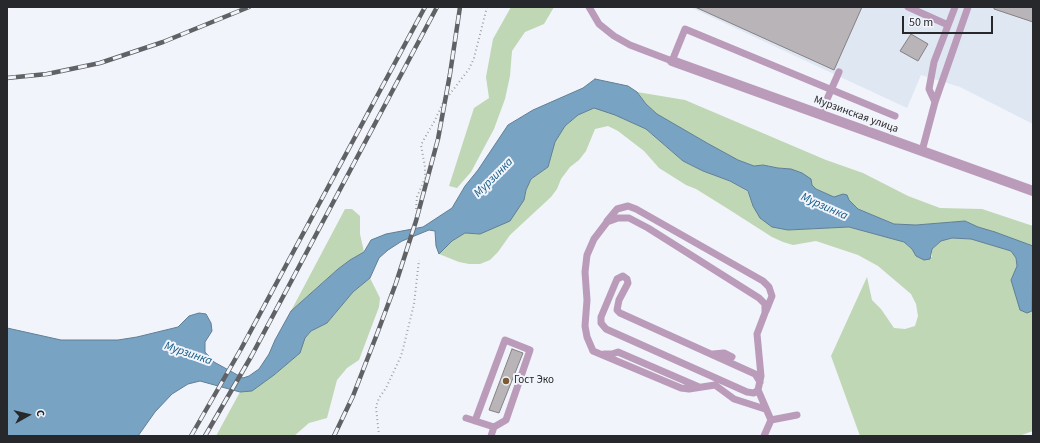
<!DOCTYPE html>
<meta charset="utf-8">
<style>
body{margin:0}
#map{position:relative;width:1040px;height:443px;overflow:hidden;background:#f1f4fa;font-family:"Source Sans 3",sans-serif}
canvas{display:block}
.frame{position:absolute;inset:0;border:8px solid #27282b;pointer-events:none}
.north{position:absolute;left:8px;top:395px;width:40px;height:40px;-webkit-text-stroke:3px #f1f4fa;paint-order:stroke;rotate:82deg;font-size:11px;font-weight:700;line-height:16px;text-align:center;color:#27282b}
.north::after{content:'';display:block;margin:auto;width:14px;height:18px;background:#27282b;clip-path:polygon(50% 0,100% 100%,50% 72%,0 100%)}
.scale{position:absolute;left:902px;top:16px;width:91px;height:18px;box-sizing:border-box;border:2px solid #27282b;border-top:0;padding-left:5px;font-size:12px;line-height:14px;white-space:nowrap;color:#27282b;-webkit-text-stroke:3px #f1f4fa;paint-order:stroke}
</style>
<div id="map">
<canvas width="1040" height="443"></canvas>
<div class="frame"></div>
<div class="north">С</div>
<div class="scale">50 m</div>
</div>
<script>
const g = document.querySelector('canvas').getContext('2d');
g.lineJoin = 'round';
function paint(path, color) { g.fillStyle = color; g.fill(path, 'evenodd'); }
const toPath = rows => new Path2D(rows.map(r => 'M' + r).join(''));
function stroke(path, color, width, dash) { g.strokeStyle = color; g.lineWidth = width; g.lineCap = dash ? 'butt' : 'round'; g.setLineDash(dash || []); g.stroke(path); }
function write(font, color, halo, rows, align = 'center') {
  g.font = font + ' "Source Sans 3",sans-serif'; g.lineWidth = 4; g.setLineDash([]); g.textBaseline = 'middle'; g.strokeStyle = halo; g.fillStyle = color; for (const [text, x, y, turn = 0] of rows) {
    g.save(); g.translate(x, y); g.rotate((+turn || 0) * Math.PI / 180); g.textAlign = isNaN(turn) ? turn : align; if (halo) g.strokeText(text, 0, 0); g.fillText(text, 0, 0); g.restore();
  }
}
const built = toPath([
 [690,7,1033,7,1033,124,960,87,921,75,907,108]
]);
const green = toPath([
 [511,7,554,7,544,24,525,32,512,51,510,76,505,99,494,129,471,172,457,188,449,186,474,108,489,98,486,77,493,39],
 [637,92,685,100,826,160,863,173,908,196,940,208,982,209,1033,226,1033,246,995,232,978,227,965,221,916,225,894,224,858,209,843,194,834,197,816,189,791,169,778,168,763,165,754,166,738,160,707,143,657,114,646,104],
 [594,108,615,115,646,129,683,161,703,171,730,181,748,192,753,206,772,227,788,230,849,227,904,242,912,249,916,256,932,257,932,249,941,241,952,238,971,239,1011,251,1016,258,1017,267,1011,280,1032,311,1033,308,1033,431,1019,436,860,436,831,356,867,277,872,300,881,309,894,328,905,329,915,326,918,316,916,304,911,294,878,266,858,255,816,241,793,245,783,242,772,237,725,207,696,189,686,185,659,168,644,151,618,131,608,126,595,129,586,151,579,160,570,167,561,179,557,189,551,197,510,235,498,252,490,260,480,264,469,264,459,262,439,254,452,241,465,233,480,234,524,200,526,190,531,179,548,167,555,142,565,126,578,115],
 [345,209,352,209,360,216,360,234,364,252,350,260,338,269,291,311],
 [370,278,380,298,379,307,359,360,347,368,337,380,327,418,309,423,294,436,216,436,240,392,252,391,274,375,300,353,305,338,311,331,327,323,353,292]
]);
const water = toPath([
 [595,79,628,86,637,92,646,104,657,114,707,143,738,160,754,166,763,165,778,168,791,169,802,173,811,179,812,185,816,189,834,197,843,194,847,195,849,200,858,209,894,224,916,225,965,221,978,227,995,232,1033,246,1032,311,1027,313,1020,310,1011,280,1017,266,1016,258,1011,251,971,239,952,238,941,241,932,249,930,259,924,260,916,256,912,249,904,242,849,227,788,230,772,227,760,218,753,206,748,191,730,181,703,171,683,161,646,129,615,115,594,108,578,115,565,126,555,142,548,167,531,179,526,190,524,200,510,221,480,234,465,233,452,241,439,254,436,246,435,231,429,230,402,241,388,250,379,258,370,278,353,292,327,323,311,331,305,338,300,353,274,375,252,391,240,392,200,381,188,384,172,394,155,412,138,436,7,436,7,328,61,340,118,340,137,337,178,327,189,316,199,313,206,314,211,323,212,331,205,342,205,352,214,362,243,378,249,376,259,369,269,354,275,340,291,311,338,269,350,260,364,252,371,240,386,234,423,227,452,208,465,186,478,170,508,125,533,110,583,88,595,79]
]);
const building = toPath([
 [695,7,862,7,834,70,695,7],
 [994,7,1033,7,1033,22,994,9,994,7],
 [911,34,928,44,918,61,900,51,911,34],
 [512,349,523,353,499,413,489,410,512,349]
]);
const path = toPath([
 [416,209,417,197,425,178,425,167,421,145,423,141,434,122,443,103,469,69,474,58,487,7],
 [379,436,376,407,379,398,386,388,401,356,404,345,414,304,419,260]
]);
const service = toPath([
 [589,7,599,24,614,36,630,45,672,61,685,29,895,116],
 [908,7,948,25],
 [935,102,929,89,934,62,955,7],
 [820,115,839,72],
 [922,151,935,102,968,7],
 [607,221,617,209,628,206,636,209,763,281,769,287,772,296,766,311],
 [604,354,612,354,618,352,699,387],
 [713,354,724,353,732,357],
 [758,390,754,393,747,392,606,329,601,323,601,317,617,279,623,276,627,279,628,283,619,300,617,310,620,313,755,374,760,382],
 [466,418,494,427],
 [771,420,797,415],
 [475,421,505,340,530,350,506,420,494,427,491,436],
 [764,436,771,420,758,390,761,376,757,334,765,313,765,304,759,298,648,228,629,218,618,218,607,222,594,239,587,255,585,272,587,300,585,326,587,337,593,351,681,388,689,389,715,385,734,399,765,409]
]);
const minor = toPath([
 [672,61,1033,191]
]);
const rail = toPath([
 [7,78,47,74,100,63,163,42,249,7],
 [191,436,241,349,425,7],
 [205,436,252,355,437,7],
 [334,436,353,396,377,334,396,283,416,221,438,139,450,74,460,7]
]);
const markers = [
 [506,381,4,"#7b5b31"]
];
const streetNames = [
 ["Мурзинская улица",856,115,20]
];
const poiNames = [
 ["Гост Эко",514,381]
];
const waterNames = [
 ["Мурзинка",494,178,-45],
 ["Мурзинка",824,207,24],
 ["Мурзинка",188,354,19]
];
paint(built, '#dfe7f3');
paint(green, '#bfd7b5');
paint(water, '#79a3c3');
stroke(water, '#607e95', 1);
paint(building, '#b9b4b8');
stroke(building, '#858084', 1);
stroke(path, '#a2a4a9', 2, [1, 3]);
stroke(service, '#bb9bba', 7);
stroke(minor, '#bb9bba', 10);
stroke(rail, '#606265', 4.5);
stroke(rail, '#f1f4fa', 3, [9]);
for (const [x, y, r, color] of markers) { const dot = new Path2D(); dot.arc(x, y, r, 0, 2 * Math.PI); g.fillStyle = color; g.fill(dot); stroke(dot, '#f1f4fa', 1.5); }
write('11px', '#27282b', '#f1f4fa', streetNames);
write('11px', '#27282b', '#f1f4fa', poiNames, 'left');
write('italic 12px', '#145a85', '#f1f4fa', waterNames);
</script>
